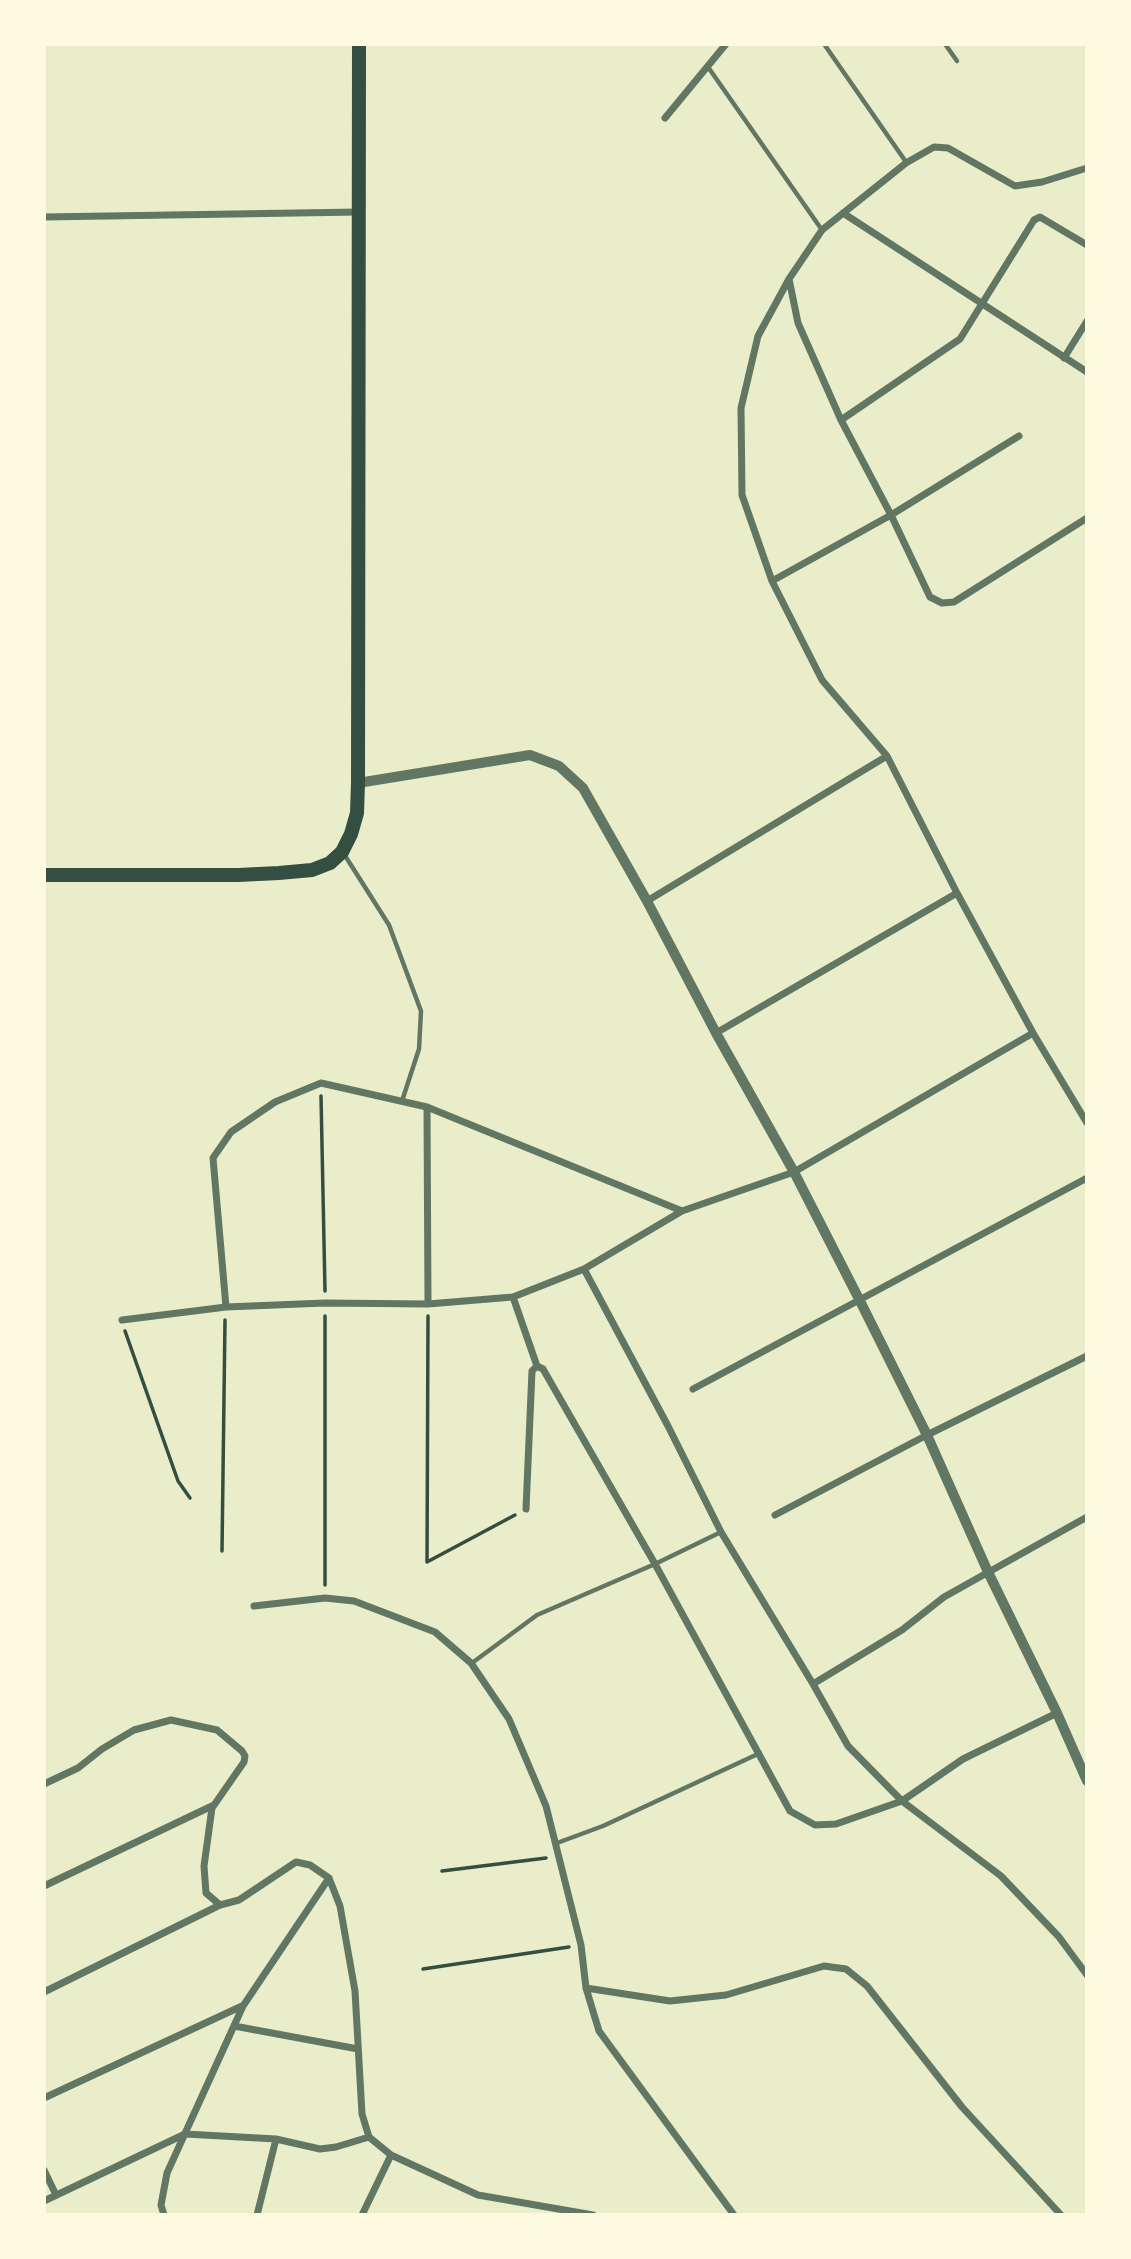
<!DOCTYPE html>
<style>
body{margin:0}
#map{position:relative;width:1131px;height:2259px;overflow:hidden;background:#e9edc9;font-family:Quicksand,sans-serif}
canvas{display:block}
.frame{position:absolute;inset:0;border:46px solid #fefae0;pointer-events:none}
</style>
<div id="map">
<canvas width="1131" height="2259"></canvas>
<div class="frame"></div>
</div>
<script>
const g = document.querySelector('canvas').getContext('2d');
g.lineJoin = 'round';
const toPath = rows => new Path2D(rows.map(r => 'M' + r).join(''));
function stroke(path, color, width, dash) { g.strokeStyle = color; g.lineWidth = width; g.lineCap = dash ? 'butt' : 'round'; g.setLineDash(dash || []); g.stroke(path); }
const path = toPath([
 [321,1096,325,1291],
 [428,1316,427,1562,515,1515],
 [125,1331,178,1481,190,1498],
 [222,1551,225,1320],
 [325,1585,325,1316],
 [442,1871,546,1858],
 [423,1969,569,1947]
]);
const service = toPath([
 [824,44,906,162],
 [945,44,957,61],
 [708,67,822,230],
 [344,854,389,925,421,1011,419,1049,402,1101],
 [472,1663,537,1615,655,1564,721,1532],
 [557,1843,603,1826,760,1753]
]);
const minor = toPath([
 [665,118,726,44],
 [1087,168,1042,182,1015,186,948,148,934,147,906,163,822,230,789,279,798,323,841,420,891,515,930,597,942,603,954,602,1087,518],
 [843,213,1087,372],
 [44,217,359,212],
 [789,279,758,336,741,408,742,495,772,581,822,680,887,756,957,893,1033,1033,1087,1123],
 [1064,358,1087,321],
 [841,420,960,339,1034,220,1040,217,1087,245],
 [772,581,891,515,1019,436],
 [647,901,887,756],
 [716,1033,957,893],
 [427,1107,428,1304],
 [584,1269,668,1426,721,1532,813,1684,848,1746,902,1801,1001,1876,1059,1937,1087,1975],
 [513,1297,537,1366],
 [226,1307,213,1158,231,1132,275,1102,321,1083,427,1107,682,1211],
 [122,1320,226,1307,325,1303,428,1304,513,1297,584,1269,682,1211,794,1172,1033,1033],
 [693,1389,1087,1178],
 [526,1509,532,1371,537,1366,543,1369,655,1564,790,1811,815,1825,836,1824,902,1801,963,1759,1057,1713],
 [775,1515,927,1435,1087,1356],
 [254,1606,325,1598,354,1601,435,1632,471,1663,509,1719,546,1806,581,1945,586,1988,599,2031,734,2215],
 [813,1684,902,1630,944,1597,1087,1517],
 [44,1784,78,1768,102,1749,134,1730,171,1720,217,1730,242,1751,245,1756,244,1762,212,1808,204,1866,206,1893,220,1905,239,1900,296,1862,310,1865,329,1878,340,1906,355,1991,362,2114,369,2137,391,2155,478,2195,593,2215],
 [44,1886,214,1805],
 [586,1988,670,2001,726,1995,824,1966,846,1969,867,1986,962,2107,1061,2215],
 [44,1992,220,1905],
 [234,2026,358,2049],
 [44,2098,242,2006],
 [276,2139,320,2149,336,2147,369,2137],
 [44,2170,56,2195],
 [44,2201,185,2134,276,2139,257,2215],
 [164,2215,161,2205,167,2173,243,2006,329,1878],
 [362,2215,391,2155]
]);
const tertiary = toPath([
 [358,783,530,755,559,766,583,788,647,901,716,1033,794,1172,859,1299,927,1435,988,1572,1057,1713,1087,1781]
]);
const primary = toPath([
 [44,875,238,875,279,873,312,870,330,863,342,852,351,834,357,813,358,783,359,44]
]);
stroke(path, '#344e41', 3.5);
stroke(service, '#617663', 4.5);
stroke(minor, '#617663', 7);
stroke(tertiary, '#617663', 10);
stroke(primary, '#344e41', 14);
</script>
